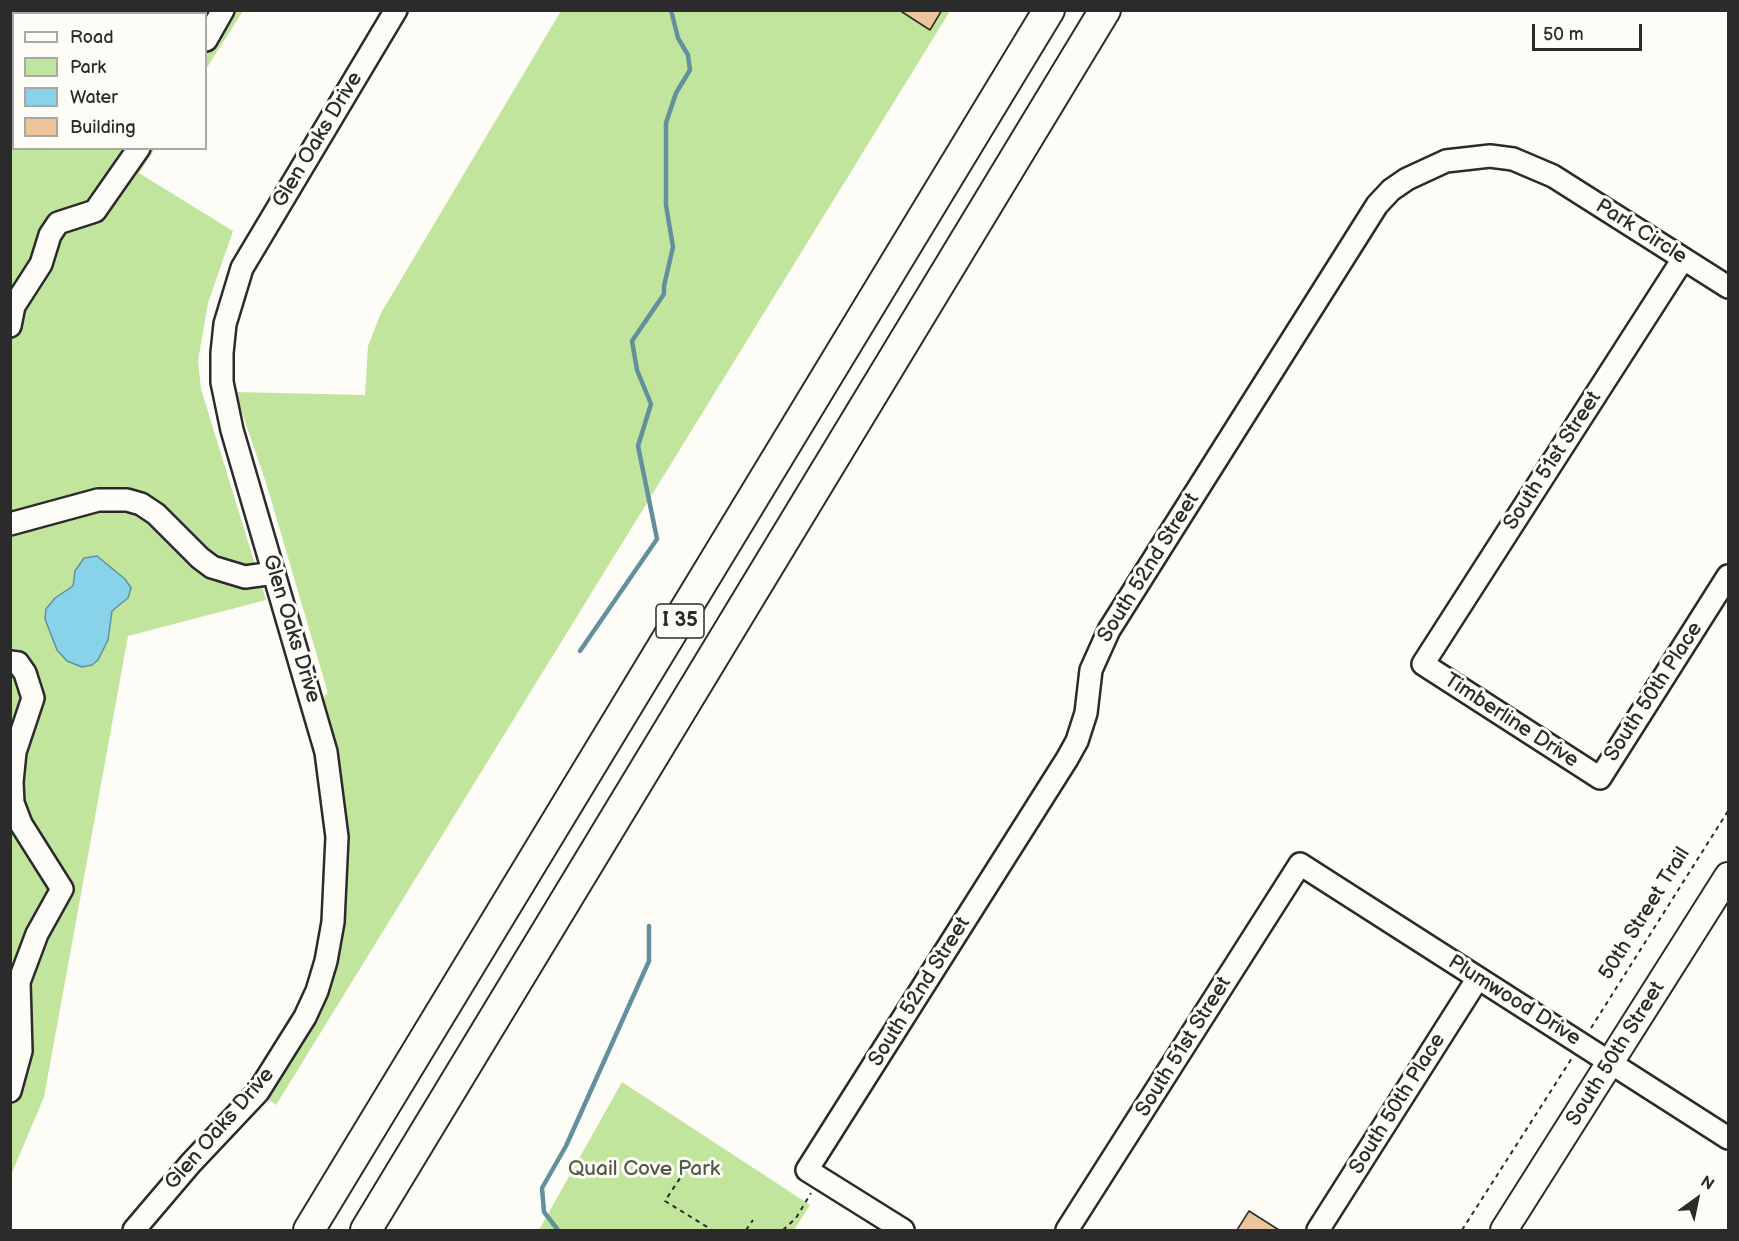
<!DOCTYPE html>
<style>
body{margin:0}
#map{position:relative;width:1739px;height:1241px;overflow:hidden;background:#fdfcf7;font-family:"Balsamiq Sans",sans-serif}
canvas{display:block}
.frame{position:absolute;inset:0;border:12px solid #2b2b2b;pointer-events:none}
.legend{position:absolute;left:12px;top:12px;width:195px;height:138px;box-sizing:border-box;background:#fdfcf7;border:2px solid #a9a8a5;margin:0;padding:8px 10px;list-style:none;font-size:18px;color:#2b2b2b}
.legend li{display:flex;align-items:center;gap:12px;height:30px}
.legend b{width:30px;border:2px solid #a9a8a5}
.north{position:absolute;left:1667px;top:1169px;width:60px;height:60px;-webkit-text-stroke:4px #fdfcf7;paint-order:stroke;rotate:33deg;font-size:16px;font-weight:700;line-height:24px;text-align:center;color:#2b2b2b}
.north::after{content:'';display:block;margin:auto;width:21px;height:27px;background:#2b2b2b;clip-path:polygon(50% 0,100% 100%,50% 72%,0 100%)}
.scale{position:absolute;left:1532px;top:24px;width:110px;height:27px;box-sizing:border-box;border:3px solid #2b2b2b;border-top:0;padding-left:8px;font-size:18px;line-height:21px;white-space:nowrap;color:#2b2b2b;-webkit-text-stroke:4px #fdfcf7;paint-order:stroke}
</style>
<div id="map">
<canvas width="1739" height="1241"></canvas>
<div class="frame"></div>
<ul class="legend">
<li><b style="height:8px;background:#fdfcf7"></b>Road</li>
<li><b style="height:16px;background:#c2e59e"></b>Park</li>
<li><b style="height:16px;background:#88d3e9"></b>Water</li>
<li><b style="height:16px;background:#ecc59c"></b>Building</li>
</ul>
<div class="north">N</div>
<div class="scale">50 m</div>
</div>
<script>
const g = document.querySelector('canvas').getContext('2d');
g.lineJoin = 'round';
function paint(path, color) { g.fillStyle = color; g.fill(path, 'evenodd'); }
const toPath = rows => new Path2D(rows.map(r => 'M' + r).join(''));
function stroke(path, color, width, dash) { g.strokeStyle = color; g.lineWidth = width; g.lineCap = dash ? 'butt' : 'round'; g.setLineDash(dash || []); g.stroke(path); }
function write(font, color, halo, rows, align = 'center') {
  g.font = font + ' "Balsamiq Sans",sans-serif'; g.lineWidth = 6; g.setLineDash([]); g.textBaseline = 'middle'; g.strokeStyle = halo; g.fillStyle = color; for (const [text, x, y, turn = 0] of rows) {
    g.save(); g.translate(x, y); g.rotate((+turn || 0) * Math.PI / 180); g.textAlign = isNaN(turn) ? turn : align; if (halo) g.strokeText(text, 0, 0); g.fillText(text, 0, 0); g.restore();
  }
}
const green = toPath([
 [11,11,243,11,206,69,206,14,14,14,14,148,155,149,139,173,233,231,208,303,198,361,201,389,266,600,128,636,44,1097,11,1175],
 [561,11,950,11,276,1105,258,1092,305,1017,336,879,314,706,328,693,266,483,235,392,365,395,368,346,381,313],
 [622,1082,810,1205,794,1230,539,1230]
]);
const water = toPath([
 [97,556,125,579,131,588,128,598,112,611,108,640,98,660,92,665,82,667,67,661,57,650,45,619,46,609,55,598,73,586,75,571,84,558,97,556]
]);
const stream = toPath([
 [580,651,657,539,638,446,651,404,637,370,632,341,664,294,664,286,673,247,666,205,666,123,676,93,690,70,688,55,678,38,671,10],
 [558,1230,544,1212,542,1188,566,1146,649,961,649,926]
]);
const building = toPath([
 [899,10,942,10,930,30,899,10],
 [1249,1211,1279,1230,1237,1230,1249,1211]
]);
const path = toPath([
 [1591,1028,1728,811],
 [683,1158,690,1163,665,1201,712,1230],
 [746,1230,753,1220],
 [783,1230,796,1218,811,1193],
 [1462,1230,1572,1058]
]);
const minor = toPath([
 [34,14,36,10],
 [206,40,223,10],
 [10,46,14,43],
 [1683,259,1423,664,1600,778,1728,576],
 [10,326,14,306,41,264,50,235,58,223,95,211,139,148],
 [10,524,98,500,127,500,141,504,156,514,200,558,212,567,245,577,274,573],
 [10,662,18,663,25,673,33,698,15,752,12,782,13,803,21,824,62,889,37,934,19,982,21,1051,10,1091],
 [134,1230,191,1163,258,1092,305,1017,317,991,326,961,333,922,337,837,326,752,232,430,222,382,222,353,225,324,242,268,396,10],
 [903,1230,807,1170,1067,759,1077,741,1086,713,1091,670,1109,630,1377,205,1391,190,1407,179,1446,161,1490,156,1513,159,1553,176,1728,287],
 [1067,1230,1300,864,1728,1138],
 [1318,1230,1478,978]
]);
const major = toPath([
 [1504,1230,1728,876]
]);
const highway = toPath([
 [309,1230,1049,10],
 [366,1230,1105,10]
]);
const shields = [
 [680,621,48]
];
const shieldNames = [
 ["I 35",680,621]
];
const streetNames = [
 ["Glen Oaks Drive",318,140,-59],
 ["Park Circle",1641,232,32],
 ["South 51st Street",1553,461,-57],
 ["South 52nd Street",1149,568,-58],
 ["Glen Oaks Drive",291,629,73],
 ["South 50th Place",1654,692,-57],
 ["Timberline Drive",1511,721,33],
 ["50th Street Trail",1645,914,-58],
 ["South 52nd Street",920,992,-58],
 ["Plumwood Drive",1514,1001,32],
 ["South 51st Street",1184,1047,-58],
 ["South 50th Street",1616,1054,-58],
 ["South 50th Place",1398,1104,-58],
 ["Glen Oaks Drive",220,1129,-49]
];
const parkNames = [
 ["Quail Cove Park",644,1170]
];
paint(green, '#c2e59e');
paint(water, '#88d3e9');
stroke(water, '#63909d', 1.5);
stroke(stream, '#63909d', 4.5);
paint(building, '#ecc59c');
stroke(building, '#2b2b2b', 1.5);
stroke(minor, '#2b2b2b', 26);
stroke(major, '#2b2b2b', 30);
stroke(highway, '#2b2b2b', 34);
stroke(path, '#2b2b2b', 2, [4.5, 4.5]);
stroke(minor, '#fdfcf7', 21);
stroke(major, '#fdfcf7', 26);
stroke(highway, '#fdfcf7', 30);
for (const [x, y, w] of shields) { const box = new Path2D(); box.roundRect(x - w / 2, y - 17, w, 34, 4.5); g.fillStyle = '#fdfcf7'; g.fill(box); stroke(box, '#2b2b2b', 1.5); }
write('bold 20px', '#2b2b2b', null, shieldNames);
write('21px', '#2b2b2b', '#fdfcf7', streetNames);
write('21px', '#515a48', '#fdfcf7', parkNames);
</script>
